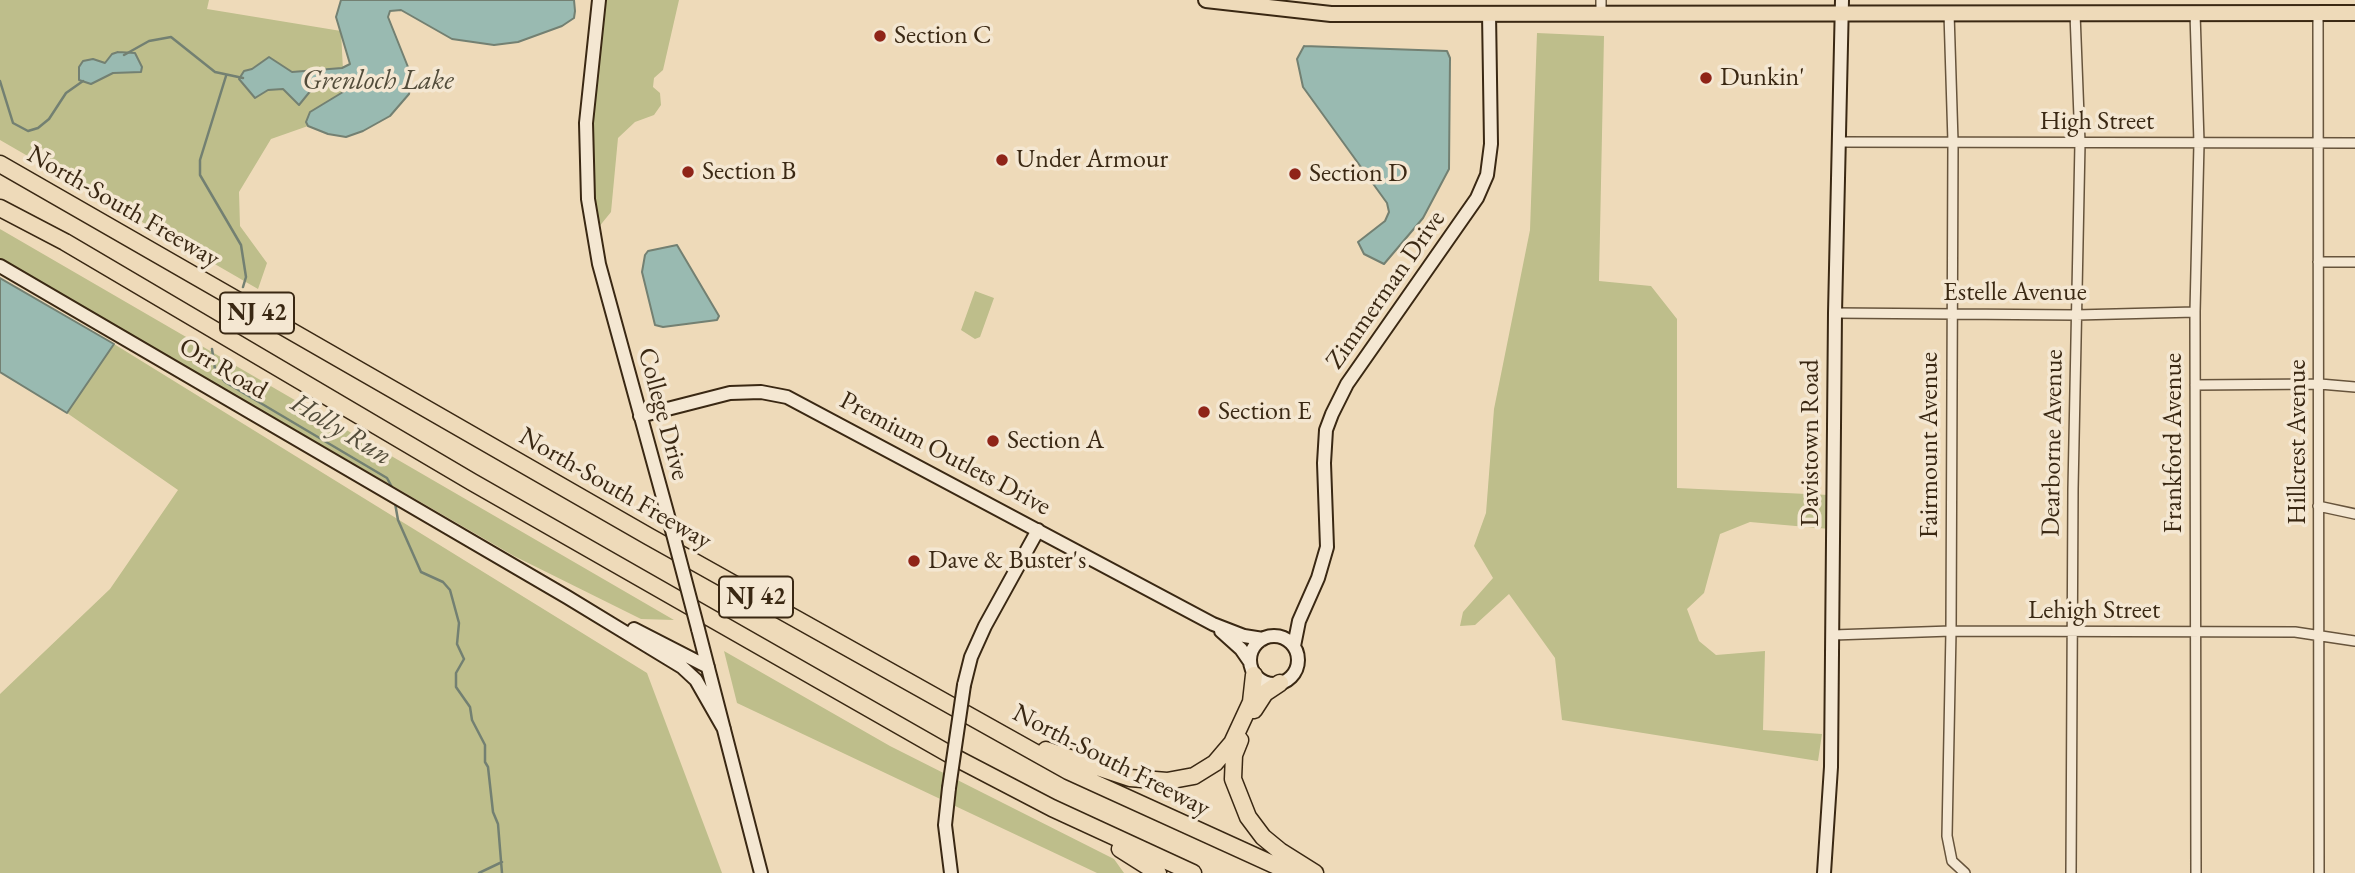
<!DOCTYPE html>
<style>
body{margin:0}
canvas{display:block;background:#eedab9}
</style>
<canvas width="2355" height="873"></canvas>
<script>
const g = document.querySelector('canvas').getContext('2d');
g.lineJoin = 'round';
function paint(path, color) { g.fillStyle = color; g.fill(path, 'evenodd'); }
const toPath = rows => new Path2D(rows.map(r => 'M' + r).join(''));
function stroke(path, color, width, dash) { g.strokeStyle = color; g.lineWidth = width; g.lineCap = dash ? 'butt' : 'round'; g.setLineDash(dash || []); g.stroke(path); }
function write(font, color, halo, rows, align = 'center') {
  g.font = font + ' "EB Garamond",serif'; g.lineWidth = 7; g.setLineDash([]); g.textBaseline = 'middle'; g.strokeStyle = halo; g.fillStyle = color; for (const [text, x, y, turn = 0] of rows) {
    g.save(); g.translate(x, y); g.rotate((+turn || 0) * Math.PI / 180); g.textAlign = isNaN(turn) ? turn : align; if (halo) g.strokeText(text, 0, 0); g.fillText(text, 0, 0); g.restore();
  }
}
const green = toPath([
 [0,0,209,0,207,9,341,31,344,90,308,126,271,139,239,192,240,226,267,263,258,289,0,140],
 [599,0,679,0,663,70,654,78,653,87,660,93,661,105,654,115,635,122,618,138,611,212,594,233,586,123],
 [1537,33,1604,36,1599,281,1651,286,1677,319,1677,488,1829,495,1830,529,1750,522,1720,534,1704,593,1687,609,1699,641,1716,655,1765,651,1763,730,1822,734,1818,761,1562,720,1555,658,1509,594,1475,625,1460,626,1463,612,1493,578,1474,546,1486,513,1494,409,1530,230],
 [0,229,674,620,641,619,514,556,0,259],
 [975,291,994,298,980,337,975,339,961,330],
 [114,344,647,673,722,873,0,873,0,694,110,589,178,490,67,413],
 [724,651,890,746,1114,859,1124,873,1097,873,737,703]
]);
const water = toPath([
 [341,0,574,0,575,11,574,18,562,26,518,42,494,45,452,39,401,10,390,11,388,17,412,77,409,94,390,116,363,131,346,137,328,134,308,126,306,122,310,112,343,92,346,78,312,89,299,105,283,89,268,90,255,98,239,79,244,71,252,69,269,57,292,72,342,68,350,64,336,17,341,0],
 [1304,46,1447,51,1450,58,1449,169,1423,218,1384,264,1364,254,1358,242,1385,221,1389,212,1387,203,1303,87,1297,59,1304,46],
 [118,52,135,53,142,67,141,72,113,73,91,84,79,80,79,67,83,61,93,59,105,63,112,54,118,52],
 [677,245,719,316,717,320,663,327,655,325,642,272,645,255,648,251,677,245],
 [0,278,114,344,67,413,0,372,0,278]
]);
const stream = toPath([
 [124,55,149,41,171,37,215,72,243,78],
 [226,76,200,160,200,175,241,245,246,277,243,287],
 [0,81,13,123,28,131,38,128,49,119,66,93,83,81],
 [212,349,215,369,225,382,387,478,393,489],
 [395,503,398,520,421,572,443,582,450,590,459,623,457,644,464,659,456,673,456,687,470,707,472,720,485,745,485,762,488,767,493,812,498,824,502,873],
 [479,873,502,862]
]);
const street = toPath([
 [1601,0,1601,11],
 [2318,12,2319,873],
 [1949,13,1953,142,1951,631,1947,836,1952,861,1965,873],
 [2195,13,2199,143,2195,312,2196,873],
 [1838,142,2355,143],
 [2318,262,2355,262],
 [1835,313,2076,315,2195,312],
 [2195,385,2320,384,2355,387],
 [2318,506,2355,514],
 [1833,635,1951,631,2295,632,2355,641],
 [2071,873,2073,489,2080,143,2075,13]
]);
const secondary = toPath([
 [599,0,586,123,588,199,599,264,673,534],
 [0,266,567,597,682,667,696,680,724,729],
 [640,416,730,393,761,392,787,397,1213,624,1244,636,1263,639],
 [634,629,708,667],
 [698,629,761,873],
 [1221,631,1241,649,1250,662],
 '1250 660a24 24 0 1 1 48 0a24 24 0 1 1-48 0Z',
 [1294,646,1299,621,1318,578,1327,547,1324,463,1326,430,1332,414,1347,384,1477,198,1487,175,1491,144,1489,13],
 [964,685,971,657,985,626,1038,530],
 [949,788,945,825,951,873],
 [1824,873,1831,767,1835,313,1842,0]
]);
const primary = toPath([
 [1206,0,1331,14,2355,13]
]);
const highway = toPath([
 [0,164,648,536,1068,771,1292,873],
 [0,208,65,242,472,482,956,758,1052,808,1193,873],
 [1254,710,1265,693,1280,683],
 [1240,740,1234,755,1233,779,1248,817,1263,837,1280,851,1315,873],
 [1046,750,1130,778,1167,781,1194,776,1215,763,1232,743,1251,702,1254,675],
 [1120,849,1158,873]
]);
const secondaryBridge = toPath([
 [673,534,698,629],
 [949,788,964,685]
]);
const markers = [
 [880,36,7,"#8f2418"],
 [1706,78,7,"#8f2418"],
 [1002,160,7,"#8f2418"],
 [688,172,7,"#8f2418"],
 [1295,174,7,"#8f2418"],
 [1204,412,7,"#8f2418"],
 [993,441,7,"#8f2418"],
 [914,561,7,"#8f2418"]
];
const shields = [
 [257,313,74],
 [756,597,74]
];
const shieldNames = [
 ["NJ 42",257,313],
 ["NJ 42",756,597]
];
const poiNames = [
 ["Section C",894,36],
 ["Dunkin'",1720,78],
 ["Under Armour",1016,160],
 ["Section B",702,172],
 ["Section D",1309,174],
 ["Section E",1218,412],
 ["Section A",1007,441],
 ["Dave & Buster's",928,561]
];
const streetNames = [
 ["High Street",2097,122],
 ["North-South Freeway",123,207,30],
 ["Zimmerman Drive",1386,290,-55],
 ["Estelle Avenue",2015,293],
 ["Orr Road",223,369,30],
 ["College Drive",663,414,75],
 ["Hillcrest Avenue",2298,442,-90],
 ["Davistown Road",1811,443,-90],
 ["Dearborne Avenue",2053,443,-89],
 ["Frankford Avenue",2174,443,-90],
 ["Fairmount Avenue",1930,445,-90],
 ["Premium Outlets Drive",945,454,28],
 ["North-South Freeway",615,489,30],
 ["Lehigh Street",2094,611],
 ["North-South Freeway",1111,761,27]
];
const waterNames = [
 ["Grenloch Lake",378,81],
 ["Holly Run",341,430,31]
];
paint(green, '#bebe8b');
paint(water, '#99bab1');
stroke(water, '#738072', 2);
stroke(stream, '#738072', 2.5);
stroke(street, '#67543c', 12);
stroke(secondary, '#3a2813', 16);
stroke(primary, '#3a2813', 18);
stroke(highway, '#3a2813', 19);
stroke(street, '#f4e7d2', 9);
stroke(secondary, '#f4e7d2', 12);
stroke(primary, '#eedab9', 14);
stroke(highway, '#eedab9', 16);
stroke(secondaryBridge, '#3a2813', 16, []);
stroke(secondaryBridge, '#f4e7d2', 12);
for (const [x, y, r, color] of markers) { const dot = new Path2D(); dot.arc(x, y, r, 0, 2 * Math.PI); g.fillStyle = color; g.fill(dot); stroke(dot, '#f4e7d2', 2.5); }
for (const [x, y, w] of shields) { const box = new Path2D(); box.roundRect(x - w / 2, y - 20.5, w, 41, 5); g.fillStyle = '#f4e7d2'; g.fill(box); stroke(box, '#3a2813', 2); }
write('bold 24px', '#3a2813', null, shieldNames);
write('26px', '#3a2813', '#f4e7d2', poiNames, 'left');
write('26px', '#3a2813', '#f4e7d2', streetNames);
write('italic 28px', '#524c3a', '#f4e7d2', waterNames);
</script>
